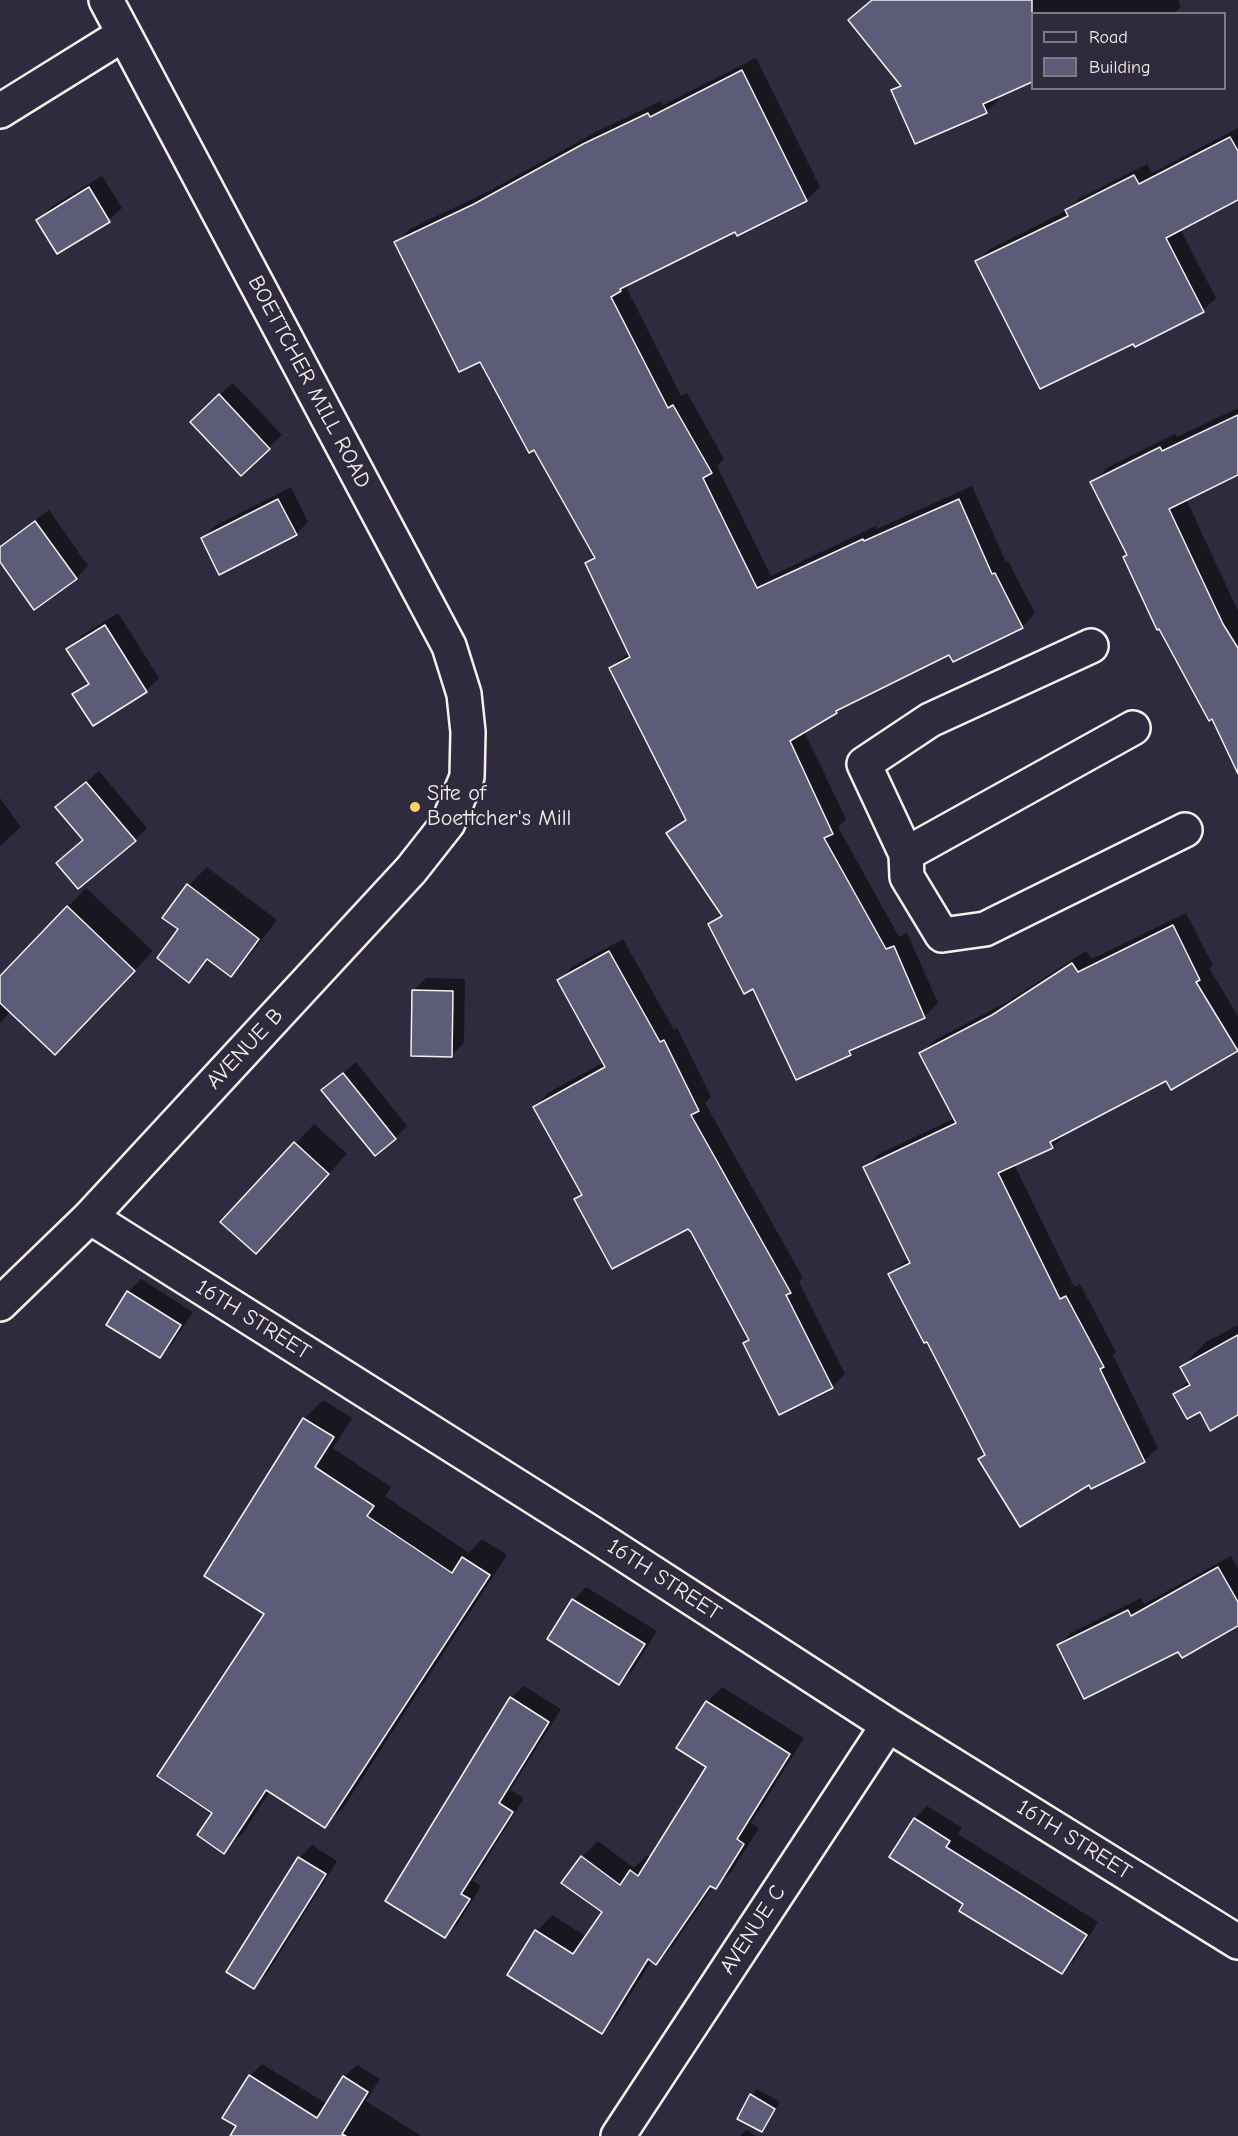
<!DOCTYPE html>
<style>
body{margin:0}
#map{position:relative;width:1238px;height:2136px;overflow:hidden;background:#2f2a3d;font-family:"Comic Neue",sans-serif}
canvas{display:block}
.legend{position:absolute;left:1031px;top:12px;width:195px;height:78px;box-sizing:border-box;background:#2f2a3d;border:2px solid #7e7a81;margin:0;padding:8px 10px;list-style:none;font-size:18px;color:#f4f1e8}
.legend li{display:flex;align-items:center;gap:12px;height:30px}
.legend b{width:30px;border:2px solid #7e7a81}
</style>
<div id="map">
<canvas width="1238" height="2136"></canvas>
<ul class="legend">
<li><b style="height:8px;background:#2f2a3d"></b>Road</li>
<li><b style="height:16px;background:#5c5c79"></b>Building</li>
</ul>
</div>
<script>
const g = document.querySelector('canvas').getContext('2d');
g.lineJoin = 'round';
function paint(path, color) { g.fillStyle = color; g.fill(path, 'evenodd'); }
const toPath = rows => new Path2D(rows.map(r => 'M' + r).join(''));
function stroke(path, color, width, dash) { g.strokeStyle = color; g.lineWidth = width; g.lineCap = dash ? 'butt' : 'round'; g.setLineDash(dash || []); g.stroke(path); }
function write(font, color, halo, rows, align = 'center') {
  g.font = font + ' "Comic Neue",sans-serif'; g.lineWidth = 4.5; g.setLineDash([]); g.textBaseline = 'middle'; g.strokeStyle = halo; g.fillStyle = color; for (const [text, x, y, turn = 0] of rows) {
    g.save(); g.translate(x, y); g.rotate((+turn || 0) * Math.PI / 180); g.textAlign = isNaN(turn) ? turn : align; if (halo) g.strokeText(text, 0, 0); g.fillText(text, 0, 0); g.restore();
  }
}
const shadow = toPath([
 [871,0,1178,0,1181,6,1174,14,1032,14,1032,80,997,96,999,99,986,112,893,90,900,83,850,20],
 [756,58,820,187,806,200,736,230,625,285,681,396,687,393,724,459,717,466,771,576,876,526,877,529,972,486,1006,562,1008,561,1035,613,1022,627,950,653,842,706,804,731,846,819,838,827,899,937,907,933,938,1003,924,1017,858,1046,850,1053,754,987,710,924,722,912,668,834,686,817,610,668,630,652,587,563,595,555,481,359,396,243,410,229,489,191,598,131,661,101,663,105],
 [1238,128,1238,198,1180,229,1216,298,1203,310,977,261,990,249,1066,211,1080,198,1147,164,1152,173],
 [102,176,122,208,109,220,58,251,38,220,51,207],
 [233,383,282,435,241,474,204,409],
 [1238,408,1238,474,1186,499,1238,611,1238,771,1092,483,1107,468,1175,434,1177,437],
 [291,487,308,522,296,534,203,538,215,526],
 [49,510,88,566,76,578,0,559,0,547],
 [118,613,159,678,146,691,74,694,89,681,68,649,81,636],
 [99,771,147,828,135,840,57,808],
 [0,798,21,827,0,846],
 [207,867,277,920,249,956,231,975,210,959,189,981,180,929,189,885],
 [86,888,153,951,74,1034,11,1011,0,1023,0,978],
 [1186,913,1213,965,1209,968,1238,1016,1238,1048,1166,1079,1066,1134,1052,1147,1014,1164,1074,1287,1080,1284,1116,1352,1113,1355,1158,1448,1144,1461,1090,1483,980,1459,986,1453,928,1340,890,1274,909,1258,865,1167,879,1154,955,1118,921,1053,935,1040,1007,1002,1086,951,1092,959],
 [623,939,674,1030,677,1028,711,1097,705,1103,803,1278,799,1282,845,1374,832,1387,744,1343,750,1338,692,1231,688,1227,576,1200,582,1194,535,1107,548,1093,604,1062,559,980,572,967],
 [426,978,465,979,464,1043,451,1055,413,991],
 [356,1062,407,1126,395,1138,323,1090],
 [314,1124,347,1154,274,1233,222,1222],
 [141,1279,193,1312,172,1344,160,1356,128,1292],
 [1238,1325,1238,1414,1201,1410,1175,1394,1189,1380,1182,1367,1206,1342],
 [323,1400,352,1418,333,1448,391,1487,385,1496,469,1553,482,1539,507,1555,343,1808,324,1826,270,1791,243,1833,224,1852,214,1813,266,1613,304,1419],
 [1231,1556,1238,1568,1238,1625,1179,1650,1059,1645,1071,1633,1141,1598,1144,1604],
 [586,1587,657,1631,632,1671,619,1683,549,1639,574,1600],
 [524,1686,561,1709,510,1790,524,1798,473,1881,481,1886,458,1924,445,1936,511,1698],
 [722,1687,804,1738,751,1823,759,1828,731,1872,715,1888,713,1886,672,1947,656,1963,652,1960,617,2016,602,2032,510,1974,537,1931,552,1915,587,1937,604,1911,582,1857,598,1841,634,1868,647,1855,651,1858,708,1766,707,1702],
 [927,1806,962,1828,958,1834,1098,1922,1074,1960,1062,1972,966,1903,915,1819],
 [312,1845,337,1861,266,1975,254,1987,229,1972,300,1858],
 [262,2064,327,2104,344,2077,357,2065,380,2079,366,2101,421,2136,231,2136,238,2126,250,2076],
 [757,2089,780,2102,762,2131,752,2095],
 [746,2130,756,2136,740,2136]
]);
const building = toPath([
 [872,0,1032,0,1032,82,983,104,987,113,915,144,891,90,901,86,848,20,872,0],
 [742,70,807,201,737,236,735,232,620,289,621,291,611,297,668,408,673,405,712,473,703,478,757,588,863,539,864,541,959,499,992,574,995,573,1023,628,953,662,949,655,836,711,837,713,790,741,833,834,824,838,886,949,894,946,925,1018,849,1051,851,1055,796,1080,753,989,744,994,708,924,722,916,666,833,686,820,609,668,630,657,585,563,595,558,534,450,529,453,480,362,459,372,394,242,474,204,583,144,648,113,650,117,742,70],
 [1230,137,1238,151,1238,200,1166,238,1204,312,1135,347,1133,344,1040,389,975,261,1068,216,1065,210,1134,175,1139,184,1230,137],
 [89,187,110,222,57,254,36,220,89,187],
 [219,394,270,449,241,476,190,422,219,394],
 [1238,415,1238,475,1169,509,1223,624,1238,648,1238,774,1212,719,1209,721,1159,629,1157,630,1123,557,1127,555,1090,482,1160,447,1162,451,1238,415],
 [278,499,297,535,219,575,201,538,278,499],
 [35,521,77,579,34,610,0,562,0,547,35,521],
 [105,625,147,692,93,726,72,694,89,684,66,649,105,625],
 [86,782,136,841,78,889,56,863,83,840,55,807,86,782],
 [187,884,259,939,231,977,207,959,189,983,157,958,178,929,162,918,187,884],
 [67,906,135,971,55,1055,0,1003,0,976,67,906],
 [1173,925,1200,980,1196,982,1238,1051,1171,1090,1166,1081,1050,1142,1053,1148,998,1173,1060,1299,1066,1296,1104,1367,1100,1369,1145,1462,1091,1489,1089,1485,1020,1527,978,1459,985,1455,927,1342,924,1343,888,1274,910,1263,863,1167,956,1123,919,1053,992,1015,1072,963,1078,972,1173,925],
 [609,951,660,1042,664,1040,699,1111,691,1115,791,1293,786,1295,833,1388,779,1415,743,1343,749,1340,691,1232,688,1229,612,1269,574,1199,582,1195,533,1107,605,1067,557,980,609,951],
 [412,990,453,991,452,1057,411,1056,412,990],
 [343,1073,396,1139,375,1156,321,1090,343,1073],
 [294,1142,329,1174,256,1254,220,1222,294,1142],
 [127,1291,181,1325,160,1358,106,1325,127,1291],
 [1238,1335,1238,1415,1210,1431,1200,1412,1187,1419,1173,1394,1190,1385,1180,1367,1238,1335],
 [303,1418,334,1437,315,1467,374,1506,367,1516,452,1573,462,1557,490,1575,325,1828,266,1790,224,1854,197,1835,212,1813,157,1776,264,1614,204,1576,303,1418],
 [1218,1567,1238,1602,1238,1626,1182,1658,1178,1652,1084,1699,1057,1645,1128,1610,1131,1616,1218,1567],
 [572,1599,645,1644,619,1685,547,1639,572,1599],
 [510,1697,549,1722,499,1803,513,1812,461,1894,470,1899,445,1938,385,1901,510,1697],
 [706,1701,790,1754,737,1839,744,1844,716,1889,710,1886,656,1965,648,1959,602,2034,507,1975,535,1930,573,1954,602,1912,561,1883,581,1856,620,1885,630,1870,638,1876,706,1767,676,1748,706,1701],
 [914,1818,950,1841,946,1847,1087,1935,1062,1974,959,1911,963,1904,889,1857,914,1818],
 [298,1857,326,1874,254,1989,226,1972,298,1857],
 [249,2075,317,2118,343,2076,368,2092,342,2134,346,2136,230,2136,236,2126,222,2118,249,2075],
 [750,2094,775,2109,762,2132,737,2119,750,2094]
]);
const minor = toPath([
 [0,111,124,34],
 [1091,646,930,720,864,764,906,854,907,877,942,935,985,929,1185,830],
 [906,854,1133,728],
 [90,1217,588,1531,888,1725,1238,1942],
 [0,1304,90,1217,411,870,448,823,467,777,468,732,464,694,449,646,106,0],
 [618,2136,888,1725]
]);
const markers = [
 [415,807,6,"#ffd166"]
];
const streetNames = [
 ["BOETTCHER MILL ROAD",309,382,62],
 ["AVENUE B",245,1049,-47],
 ["16TH STREET",253,1320,32],
 ["16TH STREET",664,1580,33],
 ["16TH STREET",1074,1840,32],
 ["AVENUE C",753,1930,-57]
];
const poiNames = [
 ["Site of",427,794],
 ["Boettcher's Mill",427,819]
];
paint(shadow, '#0007');
paint(building, '#5c5c79');
stroke(building, '#f4f1e8', 1.5);
stroke(minor, '#f4f1e8', 38);
stroke(minor, '#2f2a3d', 33);
for (const [x, y, r, color] of markers) { const dot = new Path2D(); dot.arc(x, y, r, 0, 2 * Math.PI); g.fillStyle = color; g.fill(dot); stroke(dot, '#2f2a3d', 2); }
write('22px', '#f4f1e8', '#2f2a3d', streetNames);
write('22px', '#f4f1e8', '#2f2a3d', poiNames, 'left');
</script>
